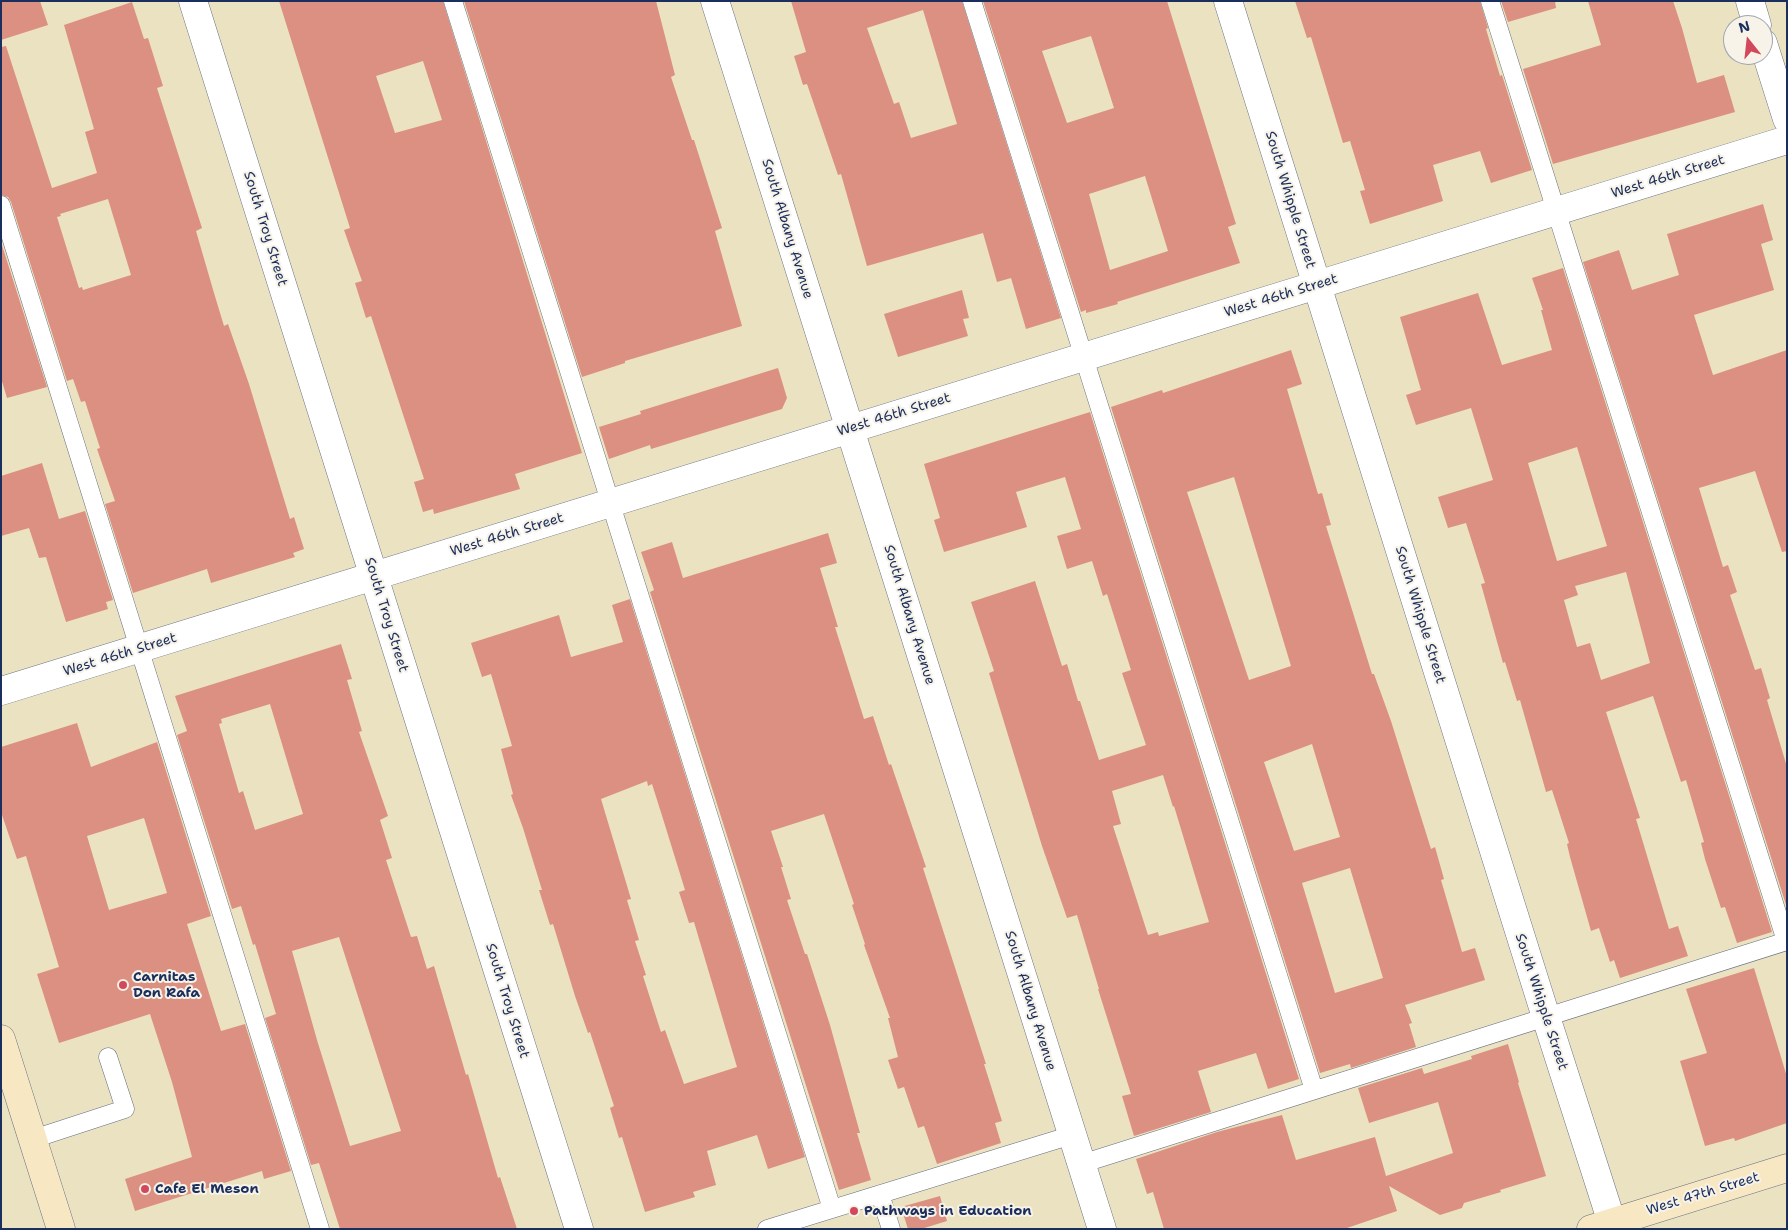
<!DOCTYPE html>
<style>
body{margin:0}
#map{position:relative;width:1788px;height:1230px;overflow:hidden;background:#ebe2c1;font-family:"Shantell Sans",sans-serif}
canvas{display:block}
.frame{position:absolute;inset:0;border:2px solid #1b2f5e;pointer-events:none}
.north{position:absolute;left:1723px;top:15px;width:50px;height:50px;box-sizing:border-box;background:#f7f3e8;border:1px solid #9fa5b1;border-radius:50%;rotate:344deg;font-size:14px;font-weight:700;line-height:20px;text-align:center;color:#1b2f5e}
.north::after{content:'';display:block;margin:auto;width:18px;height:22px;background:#d1495b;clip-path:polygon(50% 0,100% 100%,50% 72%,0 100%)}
</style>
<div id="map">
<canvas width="1788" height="1230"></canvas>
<div class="frame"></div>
<div class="north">N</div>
</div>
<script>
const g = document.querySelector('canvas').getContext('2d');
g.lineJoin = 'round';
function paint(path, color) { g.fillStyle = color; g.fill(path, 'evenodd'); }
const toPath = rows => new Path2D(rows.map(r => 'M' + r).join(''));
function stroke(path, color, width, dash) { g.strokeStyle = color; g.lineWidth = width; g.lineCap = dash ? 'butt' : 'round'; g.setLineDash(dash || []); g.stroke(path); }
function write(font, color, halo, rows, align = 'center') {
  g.font = font + ' "Shantell Sans",sans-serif'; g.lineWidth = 4; g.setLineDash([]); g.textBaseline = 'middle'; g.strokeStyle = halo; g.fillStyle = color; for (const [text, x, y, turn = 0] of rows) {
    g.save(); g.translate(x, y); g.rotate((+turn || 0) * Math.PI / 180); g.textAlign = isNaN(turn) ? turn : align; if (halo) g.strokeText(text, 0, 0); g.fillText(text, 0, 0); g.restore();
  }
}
const building = toPath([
 [1,1,40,1,48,25,1,40],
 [279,1,443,1,582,453,515,474,520,489,434,514,433,509,423,512,414,482,424,479,371,316,366,318,355,283,362,281,344,230,350,228],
 [423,61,442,120,395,133,376,76],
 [464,1,656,1,675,75,671,77,692,140,694,140,722,228,715,231,742,326,625,361,625,363,582,377],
 [791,1,962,1,1061,318,1026,329,1011,278,997,282,983,233,867,266,841,174,838,175,807,84,803,85,794,56,806,52],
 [923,10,957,124,911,138,899,102,894,104,867,28],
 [983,1,1167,1,1236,224,1228,227,1240,263,1117,302,1118,304,1086,313,1086,310,1081,312],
 [1091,36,1114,108,1067,123,1042,51],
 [1145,176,1168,251,1110,270,1089,194],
 [1295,1,1480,1,1488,28,1486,29,1500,76,1502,75,1532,170,1491,183,1480,151,1433,165,1443,201,1370,224,1360,191,1365,190,1350,141,1343,143,1311,37,1307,38],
 [1501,1,1555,1,1556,8,1508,22],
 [1588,1,1673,1,1682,28,1697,83,1724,75,1735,112,1553,164,1523,69,1601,45],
 [132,2,144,39,148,38,163,86,157,88,202,228,196,231,214,293,224,326,228,324,249,384,290,519,294,517,304,549,293,553,295,557,211,583,207,569,133,593,105,504,115,501,97,449,100,448,85,401,81,402,73,379,67,381,11,202,8,197,1,195,1,47,6,46,52,188,97,173,85,132,94,129,64,25],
 [108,199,131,275,83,290,82,287,79,288,57,217,61,216,60,214],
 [1763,204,1773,240,1761,244,1774,290,1694,315,1713,375,1787,350,1787,551,1782,552,1755,471,1699,488,1723,567,1728,565,1737,592,1730,595,1755,670,1761,668,1770,698,1767,700,1787,767,1787,908,1583,262,1619,250,1632,290,1679,275,1667,234],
 [1,242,47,387,7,398,1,378],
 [1563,268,1772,932,1737,943,1725,907,1721,908,1705,859,1701,843,1704,842,1686,780,1681,782,1653,696,1606,712,1640,818,1636,819,1669,929,1678,926,1688,956,1620,978,1614,960,1610,962,1599,928,1591,931,1570,857,1567,844,1569,843,1552,790,1546,792,1520,700,1517,701,1505,662,1503,663,1481,584,1485,583,1466,523,1448,528,1438,497,1493,480,1471,408,1416,425,1406,395,1421,390,1400,317,1478,293,1502,365,1552,350,1541,310,1543,310,1532,278],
 [1577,447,1607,546,1557,561,1528,463],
 [1626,572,1650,663,1601,680,1590,643,1577,647,1564,600,1578,595,1575,586],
 [962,290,969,318,963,319,968,336,898,357,884,314],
 [1291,350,1302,384,1287,389,1318,494,1322,493,1331,525,1326,526,1372,674,1374,674,1391,721,1431,849,1435,847,1444,879,1441,880,1462,952,1475,948,1485,980,1405,1005,1412,1023,1409,1024,1416,1047,1351,1068,1350,1064,1320,1073,1111,407,1162,390,1163,393],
 [1234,477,1291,666,1249,680,1187,492],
 [1312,744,1340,837,1294,851,1264,762],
 [1350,868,1383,978,1335,993,1302,883],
 [778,368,787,398,782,409,651,449,650,445,609,459,599,427,641,414,640,411],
 [1090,412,1299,1079,1268,1089,1256,1053,1198,1071,1211,1112,1134,1136,1122,1096,1131,1094,1098,989,1099,989,1077,915,1067,918,1042,846,989,673,994,671,971,602,1035,581,1062,666,1067,664,1078,701,1080,701,1099,760,1146,745,1122,673,1131,670,1107,594,1103,596,1092,561,1067,569,1057,536,1081,529,1065,477,1016,492,1027,527,944,552,934,520,940,518,924,464],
 [1163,775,1173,807,1174,806,1209,922,1159,936,1158,932,1148,935,1113,826,1121,824,1112,791],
 [42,463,59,519,85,511,113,600,106,602,108,609,66,622,46,557,39,558,29,528,1,536,1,476],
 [828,533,837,563,820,568,838,627,835,627,864,719,873,716,889,765,891,764,926,867,923,868,986,1064,984,1064,1002,1121,995,1123,1001,1143,937,1164,924,1126,918,1128,904,1087,898,1089,888,1060,898,1057,888,1018,890,1018,864,945,865,944,852,905,854,904,824,814,771,831,783,867,781,867,791,899,787,900,805,954,807,954,830,1025,860,1133,857,1133,871,1180,839,1190,650,592,654,590,641,552,672,542,683,578],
 [630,599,805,1157,768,1169,757,1135,707,1151,716,1185,693,1192,695,1197,645,1212,622,1137,619,1138,610,1108,614,1106,590,1032,588,1033,575,996,553,924,550,925,539,890,542,890,523,828,511,795,513,794,501,749,512,746,491,674,482,677,471,643,559,615,571,657,623,642,612,605],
 [647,781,648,786,652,784,664,822,685,890,679,892,689,923,694,922,737,1067,684,1084,665,1030,661,1032,643,976,646,975,635,941,639,940,627,900,631,899,601,799],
 [341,644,352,679,347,680,362,731,359,732,388,816,380,820,392,858,386,860,411,937,417,936,427,969,434,966,466,1075,468,1074,498,1178,500,1177,517,1229,340,1229,319,1163,311,1165,265,1018,276,1014,255,944,253,945,241,906,232,909,177,735,187,731,175,696],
 [270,704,303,814,255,830,243,791,239,793,219,724,222,723,221,719],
 [339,937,401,1131,350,1146,317,1040,292,951],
 [77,723,91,767,157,742,211,916,187,924,221,1031,245,1024,291,1171,264,1179,262,1171,135,1211,125,1179,192,1157,172,1082,150,1014,59,1043,37,974,59,967,26,856,17,859,1,812,1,747],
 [144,818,167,893,109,910,87,836],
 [1754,968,1787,1077,1787,1123,1735,1141,1734,1138,1705,1146,1680,1061,1707,1053,1686,989],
 [1508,1044,1519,1082,1518,1083,1546,1176,1500,1190,1501,1192,1464,1203,1462,1208,1440,1215,1389,1186,1397,1211,1344,1229,1164,1229,1153,1192,1147,1194,1136,1159,1217,1132,1282,1115,1296,1160,1375,1137,1386,1176,1453,1153,1438,1102,1369,1123,1358,1088,1422,1068,1424,1074,1472,1059,1471,1056],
 [940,1196,947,1221,921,1229,908,1229,901,1207]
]);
const service = toPath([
 [453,1,832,1209],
 [972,1,1314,1090],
 [1490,1,1786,941],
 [1,205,320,1229],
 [33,1139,125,1109,108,1057],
 [1081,1164,1787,941],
 [880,1194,891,1229],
 [767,1229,1072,1135]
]);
const minor = toPath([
 [193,1,579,1229],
 [715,1,1102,1229],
 [1228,1,1546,1017,1614,1229],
 [1750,1,1757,25],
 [1763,43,1787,119],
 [1,691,1787,140]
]);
const secondary = toPath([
 [1,1039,61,1229],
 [1591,1229,1787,1168]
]);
const markers = [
 [123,985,5,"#d1495b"],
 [145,1189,5,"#d1495b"],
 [854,1211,5,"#d1495b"]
];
const streetNames = [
 ["West 46th Street",1668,177,-17],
 ["South Whipple Street",1290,200,73],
 ["South Troy Street",265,229,73],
 ["South Albany Avenue",787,229,73],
 ["West 46th Street",1281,296,-17],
 ["West 46th Street",894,415,-17],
 ["West 46th Street",507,535,-17],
 ["South Troy Street",386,615,73],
 ["South Albany Avenue",909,615,73],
 ["South Whipple Street",1420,615,73],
 ["West 46th Street",120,655,-17],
 ["South Troy Street",507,1001,73],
 ["South Albany Avenue",1030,1001,73],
 ["South Whipple Street",1541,1002,72],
 ["West 47th Street",1703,1194,-17]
];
const poiNames = [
 ["Carnitas",133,977],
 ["Don Rafa",133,993],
 ["Cafe El Meson",155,1189],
 ["Pathways in Education",864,1211]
];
paint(building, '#dc9081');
stroke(service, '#646e81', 19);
stroke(minor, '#646e81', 29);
stroke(secondary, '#646e81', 29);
stroke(service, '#fff', 18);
stroke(minor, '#fff', 28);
stroke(secondary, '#f7e8c3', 28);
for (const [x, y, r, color] of markers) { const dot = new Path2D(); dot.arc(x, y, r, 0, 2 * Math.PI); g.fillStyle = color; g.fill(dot); stroke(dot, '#f7f3e8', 2); }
write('14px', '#1b2f5e', '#f7f3e8', streetNames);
write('bold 14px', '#1b2f5e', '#f7f3e8', poiNames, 'left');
</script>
